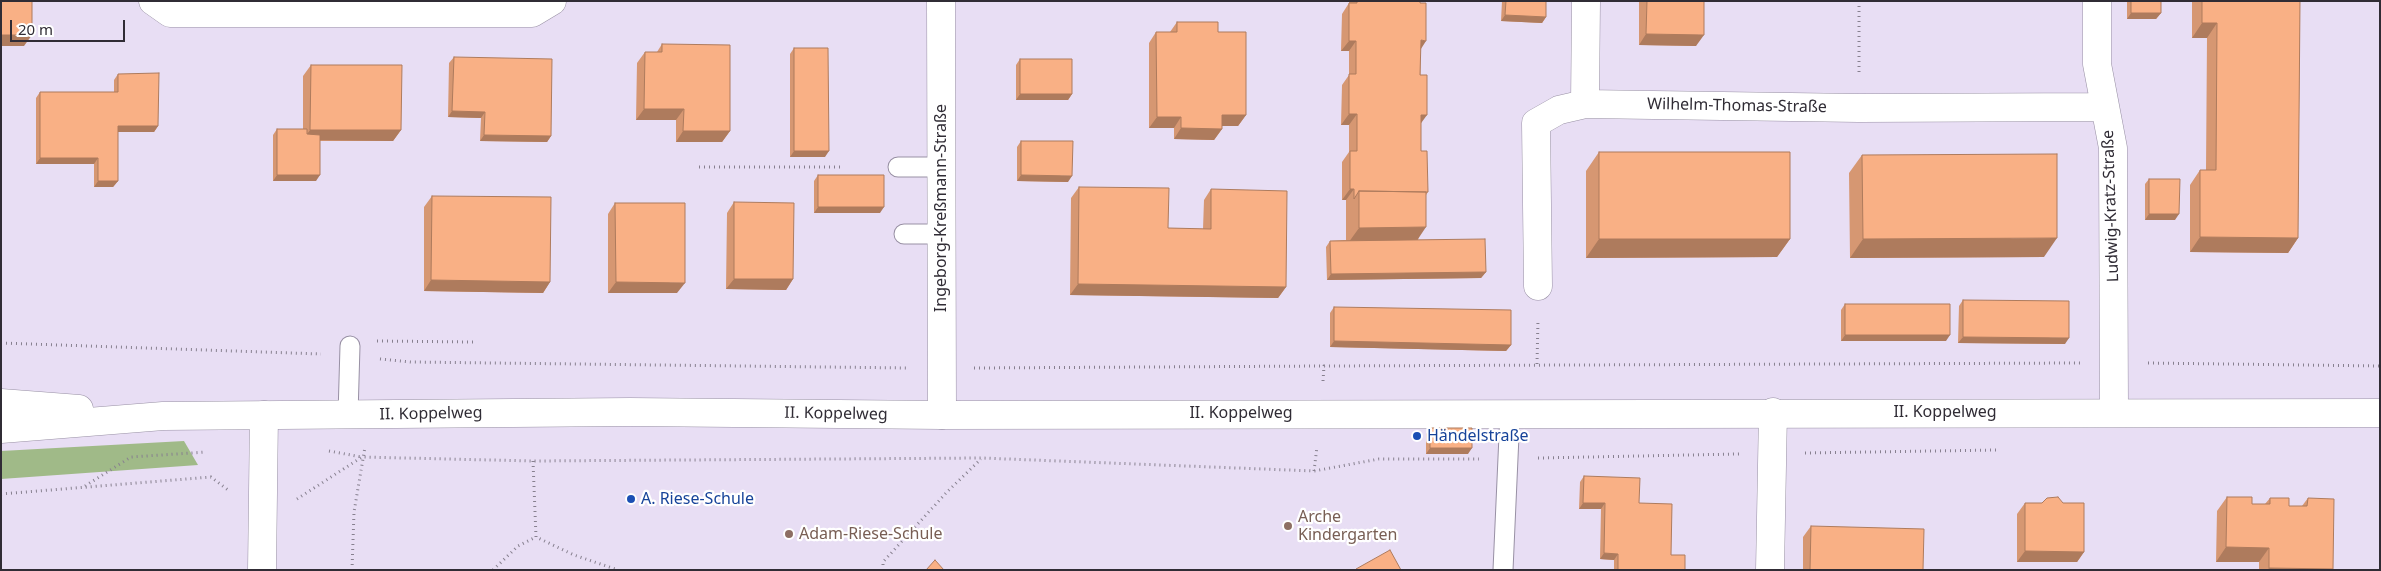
<!DOCTYPE html>
<meta charset="utf-8">
<style>
body{margin:0}
#map{position:relative;width:2381px;height:571px;overflow:hidden;background:#e8def4;font-family:"Noto Sans",sans-serif}
canvas{display:block}
.frame{position:absolute;inset:0;border:2px solid #302c35;pointer-events:none}
.scale{position:absolute;left:10px;top:20px;width:115px;height:22px;box-sizing:border-box;border:2px solid #302c35;border-top:0;padding-left:6px;font-size:15px;line-height:18px;white-space:nowrap;color:#302c35;-webkit-text-stroke:4px #fff;paint-order:stroke}
</style>
<div id="map">
<canvas width="2381" height="571"></canvas>
<div class="frame"></div>
<div class="scale">20 m</div>
</div>
<script>
const g = document.querySelector('canvas').getContext('2d');
g.lineJoin = 'round';
function paint(path, color) { g.fillStyle = color; g.fill(path, 'evenodd'); }
const toPath = rows => new Path2D(rows.map(r => 'M' + r).join(''));
function stroke(path, color, width, dash) { g.strokeStyle = color; g.lineWidth = width; g.lineCap = dash ? 'butt' : 'round'; g.setLineDash(dash || []); g.stroke(path); }
function write(font, color, halo, rows, align = 'center') {
  g.font = font + ' "Noto Sans",sans-serif'; g.lineWidth = 4.5; g.setLineDash([]); g.textBaseline = 'middle'; g.strokeStyle = halo; g.fillStyle = color; for (const [text, x, y, turn = 0] of rows) {
    g.save(); g.translate(x, y); g.rotate((+turn || 0) * Math.PI / 180); g.textAlign = isNaN(turn) ? turn : align; if (halo) g.strokeText(text, 0, 0); g.fillText(text, 0, 0); g.restore();
  }
}
const green = toPath([
 [184,441,198,465,1,479,1,451]
]);
const path = toPath([
 [1859,1,1859,76],
 [699,167,844,167],
 [377,341,474,342],
 [1,343,321,354],
 [380,359,411,362,908,368],
 [2148,363,2380,366],
 [1537,364,1538,319],
 [974,368,1324,366],
 [1323,381,1324,366,2080,363],
 [329,451,362,457],
 [1805,453,1996,450],
 [1538,458,1739,454],
 [533,461,536,537,574,555,618,570],
 [1314,471,1317,447],
 [85,486,131,457,206,452],
 [1,494,211,477,228,490],
 [297,499,362,457,533,461,982,458,1314,471,1379,459,1479,459],
 [352,570,354,512,365,447],
 [493,570,518,546,536,537],
 [883,570,883,562,947,492,981,459]
]);
const lane = toPath([
 [898,167,941,167],
 [904,234,941,234],
 [348,415,350,346],
 [1503,570,1510,413]
]);
const street = toPath([
 [153,1,170,13,532,13,552,1],
 [941,1,942,415],
 [2097,1,2097,64,2113,148,2114,412],
 [1585,104,1586,1],
 [1538,286,1536,123,1559,110,1585,104,1859,108,2105,107],
 [262,570,264,415],
 [1770,570,1773,412]
]);
const secondary = toPath([
 [1,403,79,409],
 [1,429,163,416,630,412,942,415,2380,413]
]);
const wall = toPath([
 [1349,1,1420,1,1421,151,1428,192,1426,195,1418,240,1486,272,1481,278,1327,280,1326,247,1330,241,1346,240,1346,200,1342,200,1342,162,1349,152,1349,125,1341,125,1342,85,1349,75,1349,51,1341,51,1342,14,1349,3],
 [1502,1,1546,1,1546,17,1542,23,1501,21],
 [1639,1,1704,1,1696,46,1639,45],
 [2127,1,2161,1,2161,13,2156,19,2127,19],
 [2192,1,2300,1,2298,238,2288,253,2190,252,2190,185,2200,170,2206,170,2207,38,2192,38],
 [1177,22,1218,32,1246,115,1238,126,1222,126,1222,129,1214,140,1174,139,1174,128,1149,128,1149,43,1156,32,1170,32],
 [662,44,730,131,722,142,676,142,676,120,636,120,637,63,645,52,657,52],
 [794,48,825,157,790,157,790,54],
 [454,57,551,136,547,142,480,141,481,118,448,117,449,63],
 [1020,59,1072,94,1068,100,1016,100,1016,65],
 [311,65,401,130,393,141,320,141,316,181,273,181,273,135,277,129,303,129,303,76],
 [118,74,158,126,154,132,118,132,118,181,113,187,94,187,94,164,36,164,36,98,40,92,114,92,114,80],
 [1021,141,1068,182,1017,181,1017,147],
 [1599,152,1790,239,1777,257,1586,258,1586,171],
 [1862,155,2044,257,1850,258,1849,173],
 [818,175,880,213,814,213,814,181],
 [2149,179,2175,220,2145,220,2145,184],
 [1079,187,1168,228,1203,229,1204,200,1211,189,1286,287,1278,298,1070,295,1071,198],
 [432,196,550,282,543,293,424,291,424,207],
 [734,202,793,279,786,290,726,289,727,213],
 [615,203,677,293,608,293,608,214],
 [1963,300,2065,344,1958,343,1959,306],
 [1845,304,1946,341,1841,341,1841,310],
 [1334,307,1511,345,1506,351,1330,347,1330,313],
 [1430,428,1468,454,1426,454,1426,434],
 [1584,476,1639,503,1671,555,1685,570,1614,570,1614,560,1600,559,1601,509,1579,509,1580,482],
 [2227,497,2252,504,2265,504,2270,498,2289,506,2302,506,2308,498,2332,570,2259,570,2259,562,2216,562,2217,511],
 [2025,503,2084,552,2077,562,2017,562,2017,514],
 [1811,526,1923,570,1803,570,1803,537]
]);
const shadedWall = toPath([
 [2131,13,2161,13,2156,19,2127,19],
 [1505,15,1546,17,1542,23,1501,21],
 [2202,23,2217,23,2207,38,2192,38],
 [1646,34,1704,35,1696,46,1639,45],
 [1,35,32,35,24,46,1,46],
 [1421,40,1426,41,1419,52],
 [1349,41,1356,41,1349,51,1341,51],
 [1020,94,1072,94,1068,100,1016,100],
 [644,109,684,109,676,120,636,120],
 [452,111,485,112,481,118,448,117],
 [1349,114,1357,114,1349,125,1341,125],
 [1222,115,1246,115,1238,126,1214,126],
 [1421,115,1427,115,1419,126],
 [1157,117,1181,117,1174,128,1149,128],
 [118,126,158,126,154,132,114,132],
 [1181,128,1222,129,1214,140,1174,139],
 [310,130,401,130,393,141,303,140],
 [683,131,730,131,722,142,676,142],
 [484,135,551,136,547,142,480,141],
 [794,151,829,151,825,157,790,157],
 [40,158,98,158,94,164,36,164],
 [277,175,320,175,316,181,273,181],
 [1021,175,1072,176,1068,182,1017,181],
 [98,181,118,181,113,187,94,187],
 [1350,189,1354,189,1346,200,1342,200],
 [818,207,884,207,880,213,814,213],
 [2149,214,2179,214,2175,220,2145,220],
 [1426,227,1414,245,1346,246,1359,228],
 [2200,237,2298,238,2288,253,2190,252],
 [2057,238,2044,257,1850,258,1863,239],
 [1599,239,1790,239,1777,257,1586,258],
 [1486,272,1481,278,1327,280,1331,274],
 [734,279,793,279,786,290,726,289],
 [431,280,550,282,543,293,424,291],
 [616,282,685,283,677,293,608,293],
 [1078,284,1286,287,1278,298,1070,295],
 [1845,335,1950,335,1946,341,1841,341],
 [1963,337,2069,338,2065,344,1958,343],
 [1334,341,1511,345,1506,351,1330,347],
 [1430,448,1472,448,1468,454,1426,454],
 [1583,503,1605,503,1601,509,1579,509],
 [2226,547,2269,548,2259,562,2216,562],
 [2025,551,2084,552,2077,562,2017,562],
 [1604,553,1618,554,1614,560,1600,559],
 [2269,568,2333,569,2332,570,2267,570]
]);
const building = toPath([
 [1,1,32,1,32,35,1,35,1,1],
 [1357,1,1420,1,1420,3,1426,3,1426,41,1421,40,1420,75,1427,75,1427,115,1421,115,1421,151,1427,151,1428,192,1359,191,1354,199,1354,189,1350,189,1350,151,1357,151,1357,114,1349,114,1349,74,1356,74,1356,41,1349,41,1349,3,1357,3,1357,1],
 [1506,1,1546,1,1546,17,1505,15,1506,1],
 [1647,1,1704,1,1704,35,1646,34,1647,1],
 [2131,1,2161,1,2161,13,2131,13,2131,1],
 [2202,1,2300,1,2298,238,2200,237,2200,170,2216,170,2217,23,2202,23,2202,1],
 [1177,22,1218,22,1218,32,1246,32,1246,115,1222,115,1222,129,1181,128,1181,117,1157,117,1156,32,1177,32,1177,22],
 [662,44,730,45,730,131,683,131,684,109,644,109,645,52,662,52,662,44],
 [794,48,828,48,829,151,794,151,794,48],
 [454,57,552,59,551,136,484,135,485,112,452,111,454,57],
 [1020,59,1072,59,1072,94,1020,94,1020,59],
 [311,65,402,65,401,130,310,130,311,65],
 [159,73,158,126,118,126,118,181,98,181,98,158,40,158,40,92,118,92,118,74,159,73],
 [277,129,307,129,307,134,320,135,320,175,277,175,277,129],
 [1021,141,1073,141,1072,176,1021,175,1021,141],
 [1599,152,1790,152,1790,239,1599,239,1599,152],
 [2057,154,2057,238,1863,239,1862,155,2057,154],
 [818,175,884,175,884,207,818,207,818,175],
 [2149,179,2180,179,2179,214,2149,214,2149,179],
 [1079,187,1169,188,1168,228,1211,229,1211,189,1287,191,1286,287,1078,284,1079,187],
 [1359,191,1426,192,1426,227,1359,228,1359,191],
 [432,196,551,197,550,282,431,280,432,196],
 [734,202,794,203,793,279,734,279,734,202],
 [615,203,685,203,685,283,616,282,615,203],
 [1485,239,1486,272,1331,274,1330,241,1485,239],
 [1963,300,2069,301,2069,338,1963,337,1963,300],
 [1845,304,1950,304,1950,335,1845,335,1845,304],
 [1334,307,1511,310,1511,345,1334,341,1334,307],
 [1430,428,1472,428,1472,448,1430,448,1430,428],
 [1584,476,1640,478,1639,503,1672,504,1671,555,1685,555,1685,570,1618,570,1618,554,1604,553,1605,503,1583,503,1584,476],
 [2058,497,2063,503,2084,503,2084,552,2025,551,2025,503,2042,503,2047,498,2058,497],
 [2227,497,2252,497,2252,504,2270,504,2270,498,2289,498,2289,506,2307,506,2308,498,2334,499,2333,569,2269,568,2269,548,2226,547,2227,497],
 [1811,526,1924,529,1923,570,1810,570,1811,526],
 [1390,550,1401,570,1356,570,1356,569,1390,550],
 [935,560,944,570,926,570,935,560]
]);
const markers = [
 [1417,436,5,"#1a4fb4"],
 [631,499,5,"#1a4fb4"],
 [1288,526,5,"#8d6e63"],
 [789,534,5,"#8d6e63"]
];
const streetNames = [
 ["Wilhelm-Thomas-Straße",1737,106,1],
 ["Ludwig-Kratz-Straße",2111,206,-92],
 ["Ingeborg-Kreßmann-Straße",941,208,-90],
 ["II. Koppelweg",1945,412],
 ["II. Koppelweg",1241,413],
 ["II. Koppelweg",431,414,-1],
 ["II. Koppelweg",836,414,1]
];
const transitNames = [
 ["Händelstraße",1427,436],
 ["A. Riese-Schule",641,499]
];
const educationNames = [
 ["Arche",1298,517],
 ["Kindergarten",1298,535],
 ["Adam-Riese-Schule",799,534]
];
paint(green, '#a0ba88');
stroke(lane, '#9890a4', 21);
stroke(street, '#9890a4', 29);
stroke(secondary, '#9890a4', 29);
stroke(path, '#87808f', 3, [1, 4]);
stroke(lane, '#fff', 19);
stroke(street, '#fff', 28);
stroke(secondary, '#fff', 28);
paint(wall, '#d69772');
paint(shadedWall, '#ae7b5d');
paint(building, '#f9b085');
stroke(building, '#ae7b5d', 1);
for (const [x, y, r, color] of markers) { const dot = new Path2D(); dot.arc(x, y, r, 0, 2 * Math.PI); g.fillStyle = color; g.fill(dot); stroke(dot, '#fff', 2); }
write('16px', '#302c35', '#fff', streetNames);
write('16px', '#164399', '#fff', transitNames, 'left');
write('16px', '#785e54', '#fff', educationNames, 'left');
</script>
